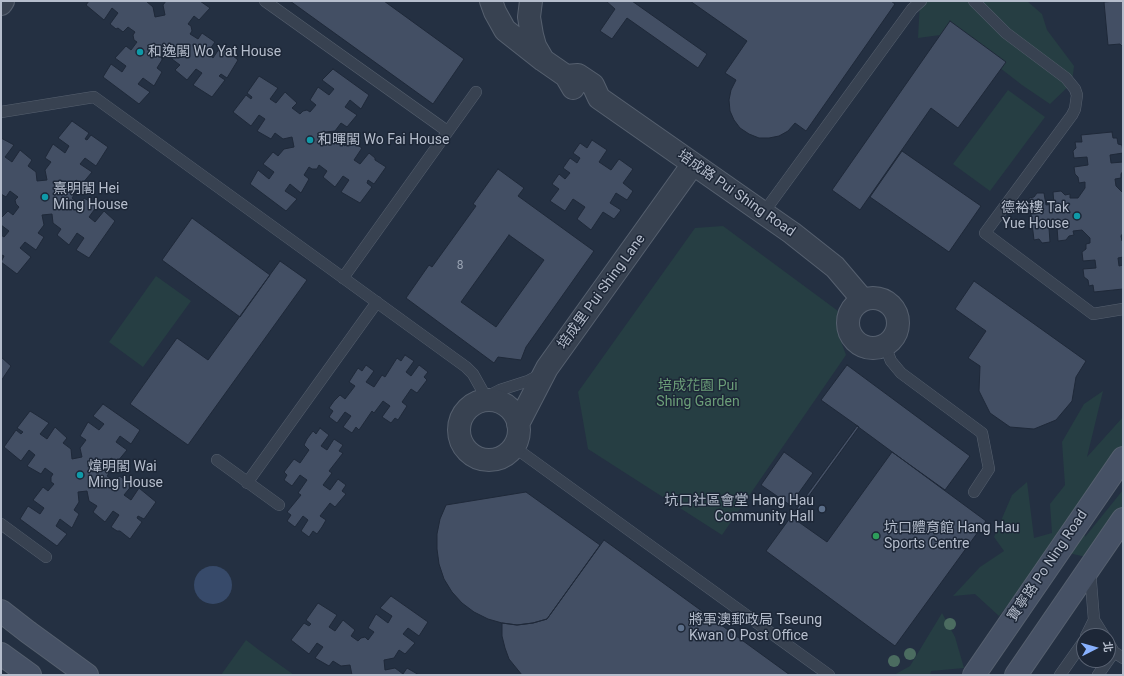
<!DOCTYPE html>
<meta charset="utf-8">
<style>
body{margin:0}
#map{position:relative;width:1124px;height:676px;overflow:hidden;background:#243042;font-family:Roboto,"Noto Sans TC",sans-serif}
canvas{display:block}
.frame{position:absolute;inset:0;border:2px solid #b5bdcc;pointer-events:none}
.north{position:absolute;left:1076px;top:628px;width:40px;height:40px;box-sizing:border-box;background:#1d2737;border:1px solid #5a6373;border-radius:50%;rotate:84deg;font-size:11px;font-weight:700;line-height:16px;text-align:center;color:#b5bdcc}
.north::after{content:'';display:block;margin:auto;width:14px;height:18px;background:#88b1fe;clip-path:polygon(50% 0,100% 100%,50% 72%,0 100%)}
</style>
<div id="map">
<canvas width="1124" height="676"></canvas>
<div class="frame"></div>
<div class="north">北</div>
</div>
<script>
const g = document.querySelector('canvas').getContext('2d');
g.lineJoin = 'round';
function paint(path, color) { g.fillStyle = color; g.fill(path, 'evenodd'); }
const toPath = rows => new Path2D(rows.map(r => 'M' + r).join(''));
function stroke(path, color, width, dash) { g.strokeStyle = color; g.lineWidth = width; g.lineCap = dash ? 'butt' : 'round'; g.setLineDash(dash || []); g.stroke(path); }
function write(font, color, halo, rows, align = 'center') {
  g.font = font + ' Roboto,"Noto Sans TC",sans-serif'; g.lineWidth = 3; g.setLineDash([]); g.textBaseline = 'middle'; g.strokeStyle = halo; g.fillStyle = color; for (const [text, x, y, turn = 0] of rows) {
    g.save(); g.translate(x, y); g.rotate((+turn || 0) * Math.PI / 180); g.textAlign = isNaN(turn) ? turn : align; if (halo) g.strokeText(text, 0, 0); g.fillText(text, 0, 0); g.restore();
  }
}
const green = toPath([
 [920,1,1027,1,1042,14,1047,30,1074,66,1072,83,1050,104,1022,85,955,33,918,38],
 [1008,90,1045,117,990,191,953,164],
 [723,226,838,311,838,333,846,355,722,535,588,449,578,392,695,228],
 [156,276,191,301,143,367,109,342],
 [1103,391,1087,457,1123,417,1123,445,1109,469,1085,503,1085,537,1123,490,1123,507,1116,523,1086,557,1051,549,999,616,975,594,953,596,980,567,1004,551,994,537,1012,495,1027,482,1034,538,1052,533,1050,504,1065,485,1062,442,1084,404],
 [942,613,955,637,964,668,931,671,930,675,894,675,910,666],
 [246,640,259,650,294,675,221,675]
]);
const water = toPath([
 '194 585a19 19 0 1 1 38 0a19 19 0 1 1-38 0Z'
]);
const building = toPath([
 [89,1,146,1,153,7,155,17,165,15,163,5,166,1,200,1,210,8,199,20,194,16,188,24,191,26,192,31,190,34,198,39,202,33,215,42,207,53,213,58,221,46,238,60,227,78,221,74,219,76,225,80,212,97,193,85,202,73,196,69,187,80,175,70,180,65,172,59,170,49,161,50,162,60,157,68,162,72,154,86,143,78,138,84,150,92,139,104,103,77,111,64,122,72,126,66,115,58,126,46,131,50,137,42,134,40,133,35,135,32,128,27,123,32,118,28,116,29,110,24,118,13,112,8,104,20,86,5,89,1],
 [290,1,384,1,464,59,433,104,290,1],
 [606,1,632,1,707,54,698,68,627,18,612,39,600,31,615,9,606,1],
 [690,1,891,1,895,4,806,131,795,123,788,131,779,136,769,138,759,138,749,134,740,128,734,120,730,111,729,100,731,90,736,80,725,73,747,41,690,1],
 [1116,1,1123,1,1123,47,1120,44,1108,45,1104,2,1116,1],
 [950,21,1006,62,958,128,931,108,860,210,832,190,950,21],
 [333,69,369,95,361,109,350,100,345,107,357,115,347,127,341,123,335,131,325,132,327,142,337,140,345,146,349,140,362,148,354,160,360,164,369,153,375,158,375,160,386,167,374,184,368,180,367,183,372,187,360,203,341,192,349,180,343,176,335,187,323,177,327,171,319,165,317,169,312,169,309,167,304,175,309,179,301,193,290,184,285,191,297,199,286,211,250,184,258,170,269,179,274,172,263,164,273,152,278,156,284,149,294,147,292,137,283,139,275,133,271,139,257,131,265,119,259,115,251,126,233,112,246,95,251,99,252,97,247,93,259,76,278,88,270,99,276,103,285,92,297,103,292,108,300,114,303,111,307,110,310,112,316,105,310,100,318,87,329,95,334,89,322,80,333,69],
 [72,121,89,133,85,139,87,140,91,135,108,147,96,166,85,158,80,164,92,172,82,184,76,180,70,188,73,190,74,195,72,198,80,204,84,198,97,206,89,217,95,222,104,211,115,221,89,258,76,250,84,238,77,233,69,245,57,235,61,229,53,223,52,214,42,215,44,225,38,233,44,237,36,250,25,242,20,248,31,257,17,274,1,262,4,256,2,255,1,256,1,235,4,237,9,231,1,225,1,218,8,211,13,215,19,207,16,204,15,200,18,197,10,191,6,197,1,194,1,138,14,145,5,157,12,162,20,150,32,160,28,166,36,172,37,181,47,180,45,170,51,162,45,158,53,144,65,153,69,146,58,138,72,121],
 [1112,132,1113,138,1117,138,1118,144,1122,145,1123,153,1110,155,1111,163,1123,162,1123,171,1121,174,1121,178,1115,179,1116,186,1123,193,1123,233,1121,236,1122,241,1123,241,1123,257,1118,258,1119,266,1123,265,1123,289,1094,292,1093,285,1089,286,1088,280,1084,277,1083,269,1096,268,1095,260,1083,261,1082,252,1086,249,1086,244,1090,243,1090,238,1082,230,1073,231,1074,235,1069,236,1066,240,1058,241,1057,227,1049,228,1050,242,1042,243,1039,239,1034,240,1029,198,1034,197,1037,193,1044,193,1046,205,1054,204,1053,192,1061,191,1065,195,1070,194,1070,198,1078,198,1085,188,1085,182,1079,183,1078,177,1075,174,1074,167,1088,165,1087,157,1074,158,1073,151,1076,148,1075,142,1082,142,1081,135,1112,132],
 [592,140,607,150,599,162,611,170,619,159,633,169,623,183,633,191,627,200,616,193,610,203,621,210,614,219,603,212,591,230,577,219,585,207,573,199,565,211,550,201,559,189,552,184,559,174,565,179,570,173,563,168,570,158,577,163,580,158,573,153,580,143,587,148,592,140],
 [902,151,981,206,949,252,870,197,902,151],
 [498,169,524,188,518,196,594,251,526,347,521,360,498,357,494,363,406,298,429,265,432,267,476,206,473,204,498,169],
 [509,235,544,260,496,327,461,302,509,235],
 [192,218,270,275,240,317,162,260,192,218],
 [280,261,307,280,188,445,130,404,177,338,208,360,280,261],
 [974,281,1086,361,1076,377,1072,401,1056,420,1034,429,1010,427,990,413,979,391,980,366,968,358,986,331,955,309,974,281],
 [405,355,414,361,406,372,411,376,419,365,428,372,424,377,427,380,417,393,411,389,402,402,407,406,398,420,395,418,391,423,382,417,390,406,383,401,374,413,372,411,359,430,356,427,352,433,343,427,351,416,345,412,337,423,329,417,333,411,329,408,334,401,340,395,345,399,355,386,349,382,358,368,362,371,366,365,374,371,366,382,374,387,382,375,385,377,397,358,401,361,405,355],
 [1,357,11,366,1,381,1,357],
 [847,365,970,456,945,490,892,452,827,542,793,518,859,427,821,400,847,365],
 [103,404,140,430,131,444,120,436,116,442,127,450,117,462,111,458,106,466,108,468,109,473,107,476,115,481,119,476,133,484,124,495,131,500,139,488,156,502,144,519,138,516,137,518,142,522,130,539,120,531,117,531,111,527,119,515,113,511,105,522,93,512,97,506,89,501,87,491,78,492,79,502,74,510,79,514,72,528,60,519,56,526,67,534,57,546,20,519,28,506,40,514,44,508,33,500,43,487,48,491,54,484,51,482,51,477,53,474,45,468,41,474,27,466,35,455,29,450,21,461,4,447,16,430,21,434,23,432,17,428,30,411,49,423,40,434,47,439,55,427,67,438,63,443,71,449,72,459,82,457,80,448,86,440,80,436,88,422,99,430,104,424,93,416,103,404],
 [857,426,986,521,895,646,766,551,857,426],
 [320,428,329,435,321,446,327,450,334,439,343,445,339,451,343,453,329,471,332,473,323,485,330,490,338,479,346,485,342,491,346,494,335,507,330,503,320,516,326,520,322,527,317,534,313,531,309,537,301,531,308,520,303,516,295,527,287,521,291,515,287,512,301,495,298,493,307,480,300,475,292,486,284,480,287,475,284,472,294,459,300,463,309,450,304,445,307,439,313,431,316,434,320,428],
 [784,452,813,473,790,505,761,485,784,452],
 [526,492,600,545,547,619,533,623,517,625,502,623,488,619,474,612,462,603,452,592,444,579,439,564,437,549,437,534,440,519,446,505,526,492],
 [604,540,790,675,522,675,509,659,505,648,502,636,502,623,517,625,533,623,547,619,604,540],
 [391,596,428,622,419,636,408,628,403,634,415,643,405,654,399,650,394,658,384,660,385,670,395,668,403,674,407,668,419,675,349,675,352,675,350,665,341,666,333,661,329,666,315,658,323,647,317,643,309,654,291,640,304,623,309,626,311,624,306,620,318,603,337,615,329,627,335,631,343,620,355,630,351,636,358,641,361,638,365,637,368,640,374,632,368,628,376,614,388,623,392,616,380,608,391,596]
]);
const service = toPath([
 [265,1,447,131],
 [974,1,1006,33,1066,78,1075,89,1077,95,1075,109,1072,115,985,233,1093,314,1123,309],
 [1,112,94,97,466,367,473,374,487,399,492,394,500,390,528,381,541,374],
 [764,212,912,9,921,1],
 [343,278,476,92],
 [885,346,891,361,901,373,982,433,989,469,974,492],
 [514,447,829,675],
 [217,460,279,505],
 [247,483,377,302],
 [1,524,46,557],
 [1090,570,1094,620,1104,636],
 [1086,636,1094,620],
 [1108,642,1114,652,1123,658],
 [1060,675,1084,641],
 [1098,675,1114,652]
]);
const minor = toPath([
 [491,1,495,12,505,30,543,60,566,76,573,88],
 [531,1,529,17,532,35,535,46,542,58],
 [566,76,578,75,593,85,599,98,792,233,835,267,863,300],
 '848 323a25 25 0 1 1 50 0a25 25 0 1 1-50 0Z',
 '459 430a30 30 0 1 1 60 0a30 30 0 1 1-60 0Z',
 [518,424,547,368,693,164]
]);
const tertiary = toPath([
 [1,4,3,1]
]);
const secondary = toPath([
 [1,611,28,632,87,675],
 [1,654,30,675],
 [974,675,1123,458],
 [1016,675,1123,519]
]);
const trees = [
 [950,624],
 [910,654],
 [894,661]
];
const markers = [
 [140,52,4,"#0f9aa8"],
 [310,140,4,"#0f9aa8"],
 [45,197,4,"#0f9aa8"],
 [1077,216,4,"#0f9aa8"],
 [80,475,4,"#0f9aa8"],
 [822,509,4,"#5c6f8a"],
 [876,536,4,"#2e9e5b"],
 [681,628,4,"#5c6f8a"]
];
const numberNames = [
 ["8",460,266]
];
const poiNames = [
 ["和逸閣 Wo Yat House",148,52],
 ["和暉閣 Wo Fai House",318,140],
 ["熹明閣 Hei",53,189],
 ["Ming House",53,205],
 ["德裕樓 Tak",1069,208,"right"],
 ["Yue House",1069,224,"right"],
 ["煒明閣 Wai",88,467],
 ["Ming House",88,483],
 ["坑口社區會堂 Hang Hau",814,501,"right"],
 ["Community Hall",814,517,"right"],
 ["坑口體育館 Hang Hau",884,528],
 ["Sports Centre",884,544],
 ["將軍澳郵政局 Tseung",689,620],
 ["Kwan O Post Office",689,636]
];
const streetNames = [
 ["培成路 Pui Shing Road",736,194,35],
 ["培成里 Pui Shing Lane",602,292,-54],
 ["寶寧路 Po Ning Road",1048,566,-56]
];
const parkNames = [
 ["培成花園 Pui",698,386],
 ["Shing Garden",698,402]
];
paint(green, '#263e43');
paint(water, '#374a6a');
paint(building, '#434f64');
stroke(building, '#1f2939', 1);
stroke(service, '#56606f', 12);
stroke(minor, '#56606f', 24);
stroke(tertiary, '#56606f', 24);
stroke(secondary, '#56606f', 24);
stroke(service, '#384251', 11);
stroke(minor, '#384251', 22);
stroke(tertiary, '#384251', 22);
stroke(secondary, '#465165', 22);
g.fillStyle = '#4b6c60';
for (const [x, y] of trees) { g.beginPath(); g.arc(x, y, 6, 0, 2 * Math.PI); g.fill(); }
for (const [x, y, r, color] of markers) { const dot = new Path2D(); dot.arc(x, y, r, 0, 2 * Math.PI); g.fillStyle = color; g.fill(dot); stroke(dot, '#1d2737', 1.5); }
write('12px', '#98a2b2', null, numberNames);
write('14px', '#b5bdcc', '#1d2737', poiNames, 'left');
write('14px', '#b5bdcc', '#1d2737', streetNames);
write('14px', '#6b9e78', '#1d2737', parkNames);
</script>
